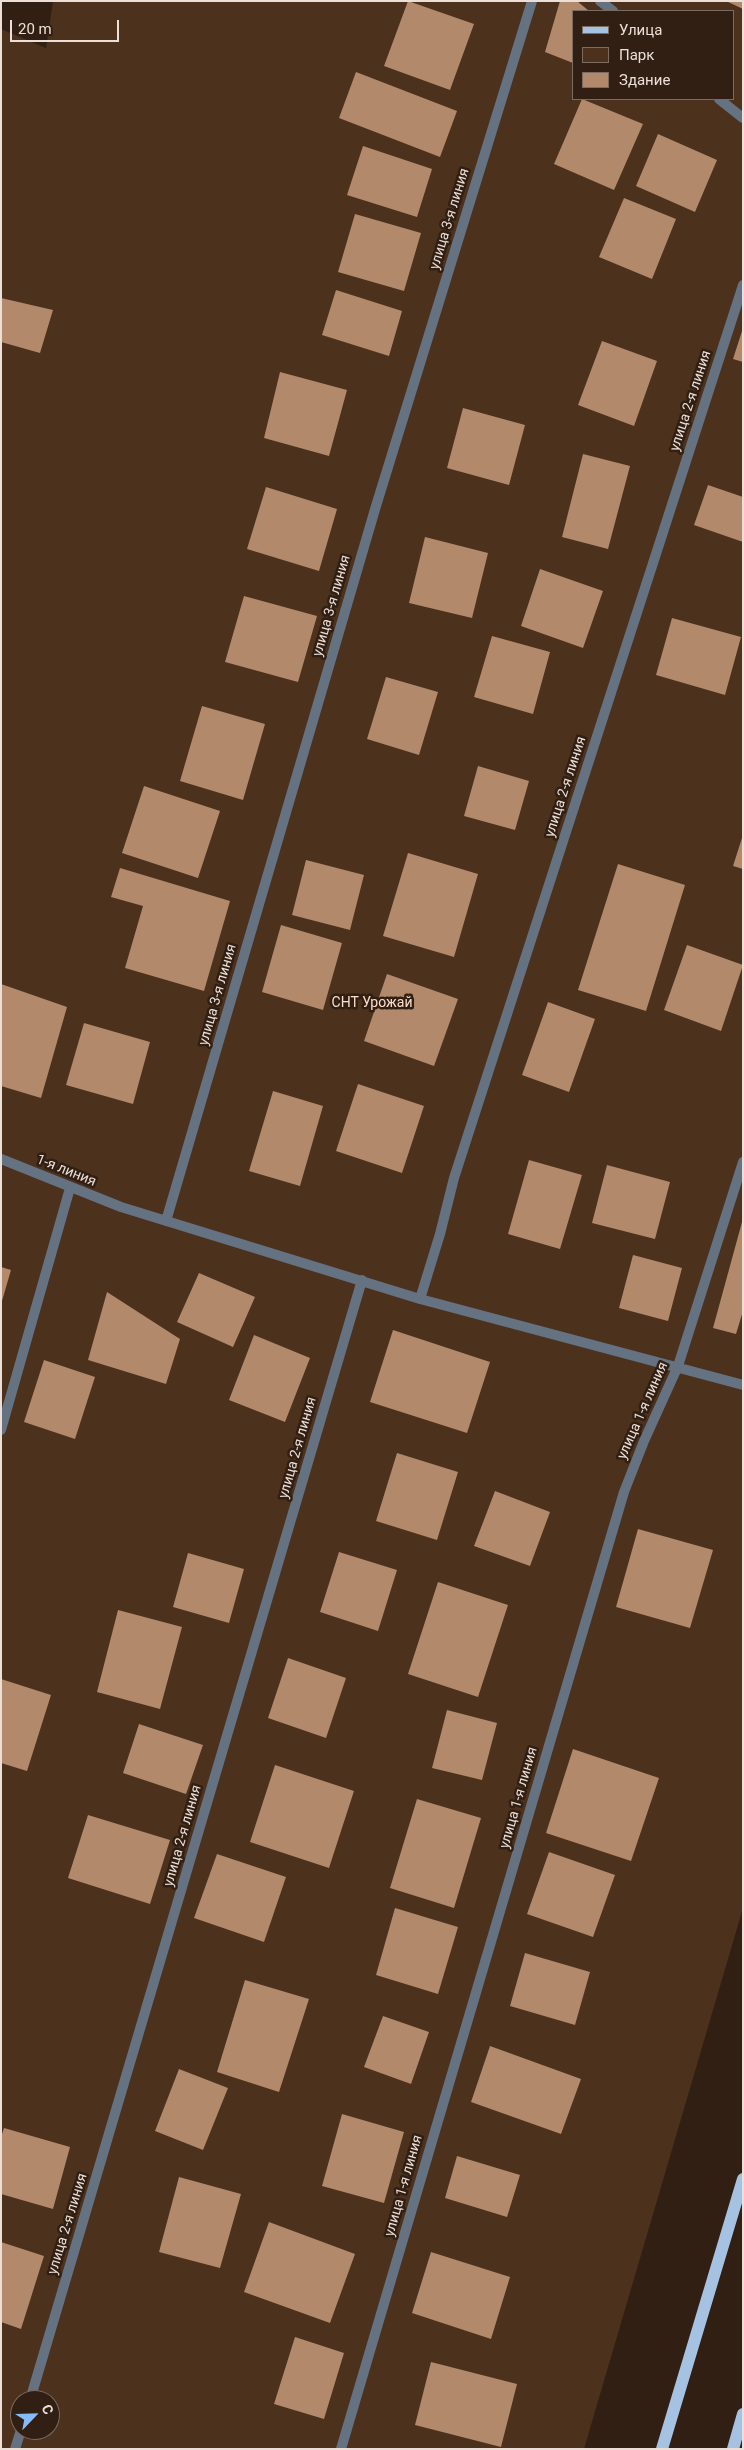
<!DOCTYPE html>
<meta charset="utf-8">
<style>
body{margin:0}
#map{position:relative;width:744px;height:2450px;overflow:hidden;background:#301f12;font-family:Roboto,sans-serif}
canvas{display:block}
.frame{position:absolute;inset:0;border:2px solid #ebdfd7;pointer-events:none}
.legend{position:absolute;left:572px;top:10px;width:162px;height:90px;box-sizing:border-box;background:#301f12;border:1px solid #7b6c61;margin:0;padding:6px 9px;list-style:none;font-size:15px;color:#ebdfd7}
.legend li{display:flex;align-items:center;gap:10px;height:25px}
.legend b{width:25px;border:1px solid #7b6c61}
.north{position:absolute;left:10px;top:2390px;width:50px;height:50px;box-sizing:border-box;background:#301f12;border:1px solid #7b6c61;border-radius:50%;rotate:66deg;font-size:14px;font-weight:700;line-height:20px;text-align:center;color:#ebdfd7}
.north::after{content:'';display:block;margin:auto;width:18px;height:22px;background:#85bbfb;clip-path:polygon(50% 0,100% 100%,50% 72%,0 100%)}
.scale{position:absolute;left:10px;top:20px;width:109px;height:22px;box-sizing:border-box;border:2px solid #ebdfd7;border-top:0;padding-left:6px;font-size:15px;line-height:18px;white-space:nowrap;color:#ebdfd7;-webkit-text-stroke:4px #301f12;paint-order:stroke}
</style>
<div id="map">
<canvas width="744" height="2450"></canvas>
<div class="frame"></div>
<ul class="legend">
<li><b style="height:6px;background:#a6c2e3"></b>Улица</li>
<li><b style="height:14px;background:#4c311d"></b>Парк</li>
<li><b style="height:14px;background:#b2896b"></b>Здание</li>
</ul>
<div class="north">С</div>
<div class="scale">20 m</div>
</div>
<script>
const g = document.querySelector('canvas').getContext('2d');
g.lineJoin = 'round';
function paint(path, color) { g.fillStyle = color; g.fill(path, 'evenodd'); }
const toPath = rows => new Path2D(rows.map(r => 'M' + r).join(''));
function stroke(path, color, width, dash) { g.strokeStyle = color; g.lineWidth = width; g.lineCap = dash ? 'butt' : 'round'; g.setLineDash(dash || []); g.stroke(path); }
function write(font, color, halo, rows, align = 'center') {
  g.font = font + ' Roboto,sans-serif'; g.lineWidth = 5; g.setLineDash([]); g.textBaseline = 'middle'; g.strokeStyle = halo; g.fillStyle = color; for (const [text, x, y, turn = 0] of rows) {
    g.save(); g.translate(x, y); g.rotate((+turn || 0) * Math.PI / 180); g.textAlign = isNaN(turn) ? turn : align; if (halo) g.strokeText(text, 0, 0); g.fillText(text, 0, 0); g.restore();
  }
}
const green = toPath([
 [53,1,743,1,743,1908,584,2449,1,2449,1,29,46,48],
 [573,11,733,11,733,99,573,99],
 [20,2400,50,2400,50,2430,20,2430]
]);
const building = toPath([
 [408,1,474,24,450,90,384,66],
 [560,1,577,1,589,11,573,11,573,63,545,52],
 [726,1,743,1,743,9],
 [356,72,457,111,440,157,339,118],
 [582,99,643,124,614,190,554,164],
 [658,134,717,160,695,212,636,186],
 [363,146,432,169,417,217,347,195],
 [624,198,676,219,652,279,599,257],
 [355,214,421,233,404,291,338,272],
 [336,290,402,311,389,356,322,335],
 [1,298,53,310,40,353,1,342],
 [742,331,743,331,743,362,733,359],
 [602,341,657,361,634,426,578,405],
 [280,372,347,390,329,456,264,438],
 [463,408,525,425,509,485,447,468],
 [583,454,630,466,608,549,562,537],
 [708,485,743,497,743,542,694,525],
 [266,487,337,509,319,571,247,549],
 [425,537,488,553,472,618,409,603],
 [540,569,603,591,583,648,521,626],
 [244,596,317,616,298,682,225,662],
 [672,618,741,637,725,695,656,675],
 [492,636,550,652,533,714,474,697],
 [386,677,438,692,419,755,367,739],
 [202,706,265,724,243,800,180,781],
 [478,766,529,781,515,830,464,816],
 [144,786,220,811,198,878,122,853],
 [742,838,743,838,743,869,733,866],
 [408,853,478,874,454,957,383,936],
 [306,860,364,875,350,930,292,915],
 [618,864,685,885,646,1011,578,990],
 [120,868,230,901,204,991,125,968,143,906,111,897],
 [281,925,342,943,323,1010,262,992],
 [687,945,743,965,721,1031,664,1010],
 [387,974,458,999,434,1066,364,1041],
 [1,984,67,1007,41,1098,1,1086],
 [548,1002,595,1019,569,1092,522,1075],
 [84,1023,150,1042,133,1104,66,1085],
 [358,1084,424,1106,402,1173,336,1151],
 [273,1091,323,1106,300,1186,249,1171],
 [529,1160,582,1175,560,1249,508,1234],
 [607,1165,670,1182,655,1239,592,1223],
 [742,1222,743,1311,736,1334,713,1328],
 [633,1255,682,1268,668,1321,619,1308],
 [1,1267,11,1270,2,1301,1,1301],
 [199,1273,255,1297,233,1347,177,1322],
 [107,1292,180,1339,166,1384,88,1360],
 [393,1330,490,1362,467,1433,370,1402],
 [254,1335,310,1358,285,1422,229,1400],
 [44,1360,95,1377,75,1439,24,1422],
 [397,1453,458,1472,437,1540,376,1521],
 [495,1491,550,1512,530,1566,474,1546],
 [638,1529,713,1550,690,1628,616,1607],
 [339,1552,397,1570,378,1631,320,1612],
 [188,1553,244,1569,229,1623,173,1607],
 [438,1582,508,1605,478,1697,408,1674],
 [118,1610,182,1627,160,1709,97,1692],
 [288,1658,346,1678,326,1738,268,1718],
 [1,1679,51,1695,27,1771,1,1763],
 [447,1710,497,1723,482,1780,432,1768],
 [139,1724,203,1745,186,1794,123,1773],
 [573,1749,659,1778,631,1861,546,1833],
 [275,1765,354,1791,329,1868,250,1842],
 [417,1799,481,1818,454,1908,390,1888],
 [88,1815,170,1840,150,1904,68,1878],
 [549,1852,615,1875,593,1937,527,1914],
 [217,1854,286,1877,264,1942,194,1918],
 [395,1908,458,1927,438,1994,376,1975],
 [525,1953,590,1972,575,2025,510,2006],
 [245,1980,309,1999,279,2092,217,2072],
 [383,2016,429,2032,411,2084,364,2067],
 [490,2046,581,2079,561,2134,471,2102],
 [179,2069,228,2088,203,2150,155,2131],
 [342,2114,404,2132,384,2203,322,2186],
 [4,2128,70,2147,53,2209,1,2194,1,2137],
 [457,2156,520,2175,507,2217,445,2198],
 [179,2177,241,2194,220,2268,159,2252],
 [269,2222,355,2254,330,2323,244,2292],
 [1,2242,44,2256,21,2329,1,2322],
 [431,2252,510,2277,491,2339,412,2313],
 [295,2337,344,2353,324,2419,274,2404],
 [431,2362,517,2384,501,2447,415,2425]
]);
const street = toPath([
 [600,1,613,11],
 [719,99,743,118],
 [1,1159,121,1207,420,1299,743,1385],
 [166,1221,376,506,532,1],
 [420,1299,440,1234,454,1178,743,285],
 [1,1430,70,1188],
 [30,2400,362,1280],
 [15,2449,21,2430],
 [341,2449,624,1492,644,1441,678,1366,743,1162]
]);
const primary = toPath([
 [662,2449,743,2179],
 [733,2449,743,2414]
]);
const streetNames = [
 ["улица 3-я линия",450,219,-73],
 ["улица 2-я линия",691,401,-72],
 ["улица 3-я линия",332,606,-74],
 ["улица 2-я линия",566,787,-72],
 ["улица 3-я линия",218,995,-74],
 ["1-я линия",66,1171,22],
 ["улица 1-я линия",643,1411,-66],
 ["улица 2-я линия",298,1448,-74],
 ["улица 1-я линия",519,1798,-74],
 ["улица 2-я линия",183,1836,-74],
 ["улица 1-я линия",404,2186,-74],
 ["улица 2-я линия",68,2224,-73]
];
const parkNames = [
 ["СНТ Урожай",372,1003]
];
paint(green, '#4c311d');
paint(building, '#b2896b');
stroke(street, '#657282', 10);
stroke(primary, '#a6c2e3', 12);
write('14px', '#ebdfd7', '#301f12', streetNames);
write('14px', '#f9decc', '#301f12', parkNames);
</script>
